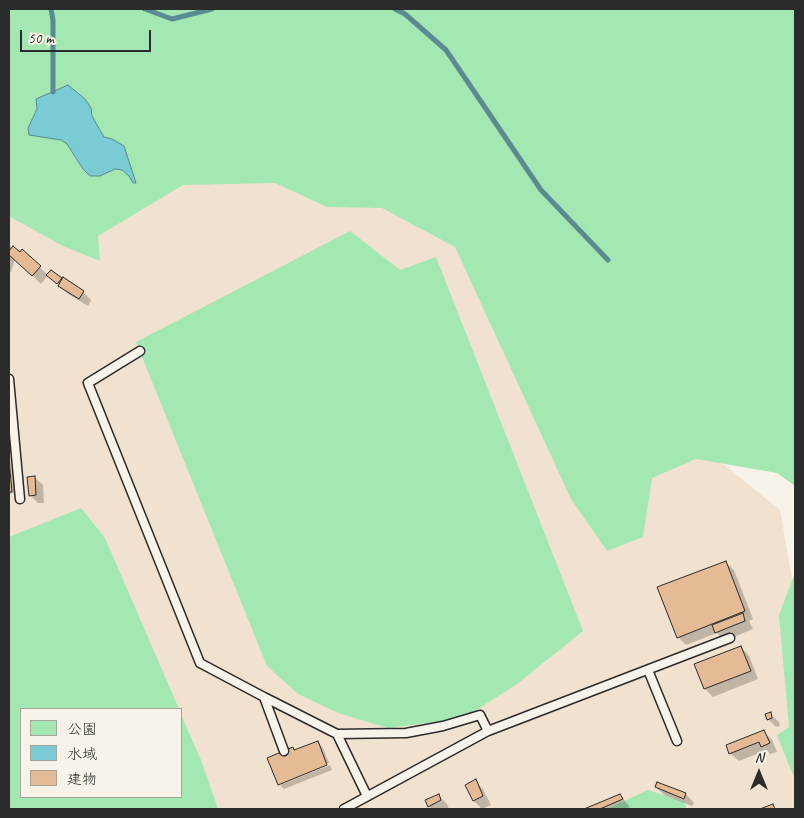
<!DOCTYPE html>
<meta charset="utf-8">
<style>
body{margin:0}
#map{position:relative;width:804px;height:818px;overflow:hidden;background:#f7f3e8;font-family:Caveat,"Klee One",sans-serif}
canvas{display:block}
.frame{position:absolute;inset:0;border:10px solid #2b2b2b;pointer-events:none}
.legend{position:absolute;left:20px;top:708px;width:162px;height:90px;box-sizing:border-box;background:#f7f3e8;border:1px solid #a5a39c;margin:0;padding:6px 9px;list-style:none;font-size:15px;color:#2b2b2b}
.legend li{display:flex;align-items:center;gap:10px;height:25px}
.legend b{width:25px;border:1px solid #a5a39c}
.north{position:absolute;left:734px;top:748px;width:50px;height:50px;-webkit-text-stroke:4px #f7f3e8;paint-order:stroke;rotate:0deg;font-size:14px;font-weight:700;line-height:20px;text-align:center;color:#2b2b2b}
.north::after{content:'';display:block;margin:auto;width:18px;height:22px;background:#2b2b2b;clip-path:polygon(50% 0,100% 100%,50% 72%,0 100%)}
.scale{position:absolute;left:20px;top:30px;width:131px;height:22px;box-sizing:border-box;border:2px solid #2b2b2b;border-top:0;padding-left:6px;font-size:15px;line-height:18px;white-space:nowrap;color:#2b2b2b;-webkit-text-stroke:4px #f7f3e8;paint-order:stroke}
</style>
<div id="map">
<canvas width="804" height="818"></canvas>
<div class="frame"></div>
<ul class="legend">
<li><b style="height:14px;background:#a3e7b2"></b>公園</li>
<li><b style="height:14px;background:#7acbd4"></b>水域</li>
<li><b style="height:14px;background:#e4bb94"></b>建物</li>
</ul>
<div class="north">N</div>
<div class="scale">50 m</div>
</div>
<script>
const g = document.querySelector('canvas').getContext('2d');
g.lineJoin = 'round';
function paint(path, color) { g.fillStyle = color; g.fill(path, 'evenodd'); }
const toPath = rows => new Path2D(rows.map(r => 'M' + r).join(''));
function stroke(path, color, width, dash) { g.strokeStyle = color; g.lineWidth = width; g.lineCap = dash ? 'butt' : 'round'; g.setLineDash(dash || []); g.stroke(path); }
const built = toPath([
 [9,162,356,166,780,510,795,596,795,809,9,809],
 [21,709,181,709,181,797,21,797]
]);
const green = toPath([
 [9,9,795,9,795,486,777,473,696,459,652,478,643,537,607,551,571,499,455,247,382,208,327,207,275,183,183,185,98,236,100,261,63,246,14,219,9,216],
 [350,231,400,270,436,257,583,631,517,684,475,711,444,721,388,728,338,713,298,694,267,666,136,342],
 [81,508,105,538,179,709,21,709,21,797,181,797,181,715,201,760,218,809,9,809,9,537],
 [795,573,795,780,777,735,789,727,779,615],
 [648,790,684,802,687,809,607,809]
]);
const water = toPath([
 [68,85,85,99,91,108,92,116,104,137,112,139,124,146,136,183,133,183,129,176,122,170,115,169,100,176,90,176,83,169,67,144,61,140,29,135,28,128,37,109,36,99,68,85]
]);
const shadow = toPath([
 [9,245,20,253,22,251,48,275,61,279,83,292,91,300,88,306,68,294,48,275,41,284,15,259,11,272,9,272],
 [9,448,14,493,9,494],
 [34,477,43,485,44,503,38,503,30,495],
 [725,562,734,570,753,619,749,621,753,629,724,641,717,633,686,645,678,637],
 [741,647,749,656,758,679,713,697,705,689,696,665],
 [770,714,779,722,780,726,776,727,768,719],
 [764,732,772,740,777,752,770,754,767,750,739,761,730,753],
 [318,742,323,748,329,763,280,783,280,785,279,784,293,749,295,751],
 [330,765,332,770,284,789,280,785],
 [475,781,483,789,491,805,482,809,474,801,466,785],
 [658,784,686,794,694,803,692,806,664,795,656,787],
 [620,795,630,807,626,809,587,809],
 [439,796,447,804,449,809,432,809,429,806]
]);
const stream = toPath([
 [51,9,53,20,53,92],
 [145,9,172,19,212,9],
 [395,9,405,14,446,50,541,190,608,260]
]);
const building = toPath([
 [13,246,20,252,22,249,41,266,32,276,9,255,9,251,13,246],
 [51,270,62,278,57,284,46,275,51,270],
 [63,277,84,291,79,299,58,286,63,277],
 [9,461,12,492,9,492,9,461],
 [35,476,36,495,29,496,27,477,35,476],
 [726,561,745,611,677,638,657,587,726,561],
 [743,613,745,621,715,633,712,625,743,613],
 [741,646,751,671,704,689,694,664,741,646],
 [771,712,772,718,767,720,765,714,771,712],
 [764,730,770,743,761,747,759,742,729,754,726,745,764,730],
 [318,741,327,765,278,785,267,758,293,747,294,750,318,741],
 [476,779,483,796,473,801,465,785,476,779],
 [657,782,686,793,684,799,655,787,657,782],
 [439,794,441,800,428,807,425,800,439,794],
 [620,794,623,799,600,809,584,809,620,794],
 [773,804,775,809,760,809,773,804]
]);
const service = toPath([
 [140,351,88,383,200,663,264,697],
 [9,379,20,499],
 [648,670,677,741],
 [337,734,406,733,443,726,480,715,488,731],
 [284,751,264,697,337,734,367,796],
 [344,809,488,731,730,638]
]);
paint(built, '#f1e2cf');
paint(green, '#a3e7b2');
paint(water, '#7acbd4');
stroke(water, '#5a8b90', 1);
paint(shadow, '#0003');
stroke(stream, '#5a8b90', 5);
paint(building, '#e4bb94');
stroke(building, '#2b2b2b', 1);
stroke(service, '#2b2b2b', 11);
stroke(service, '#f7f3e8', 8);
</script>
